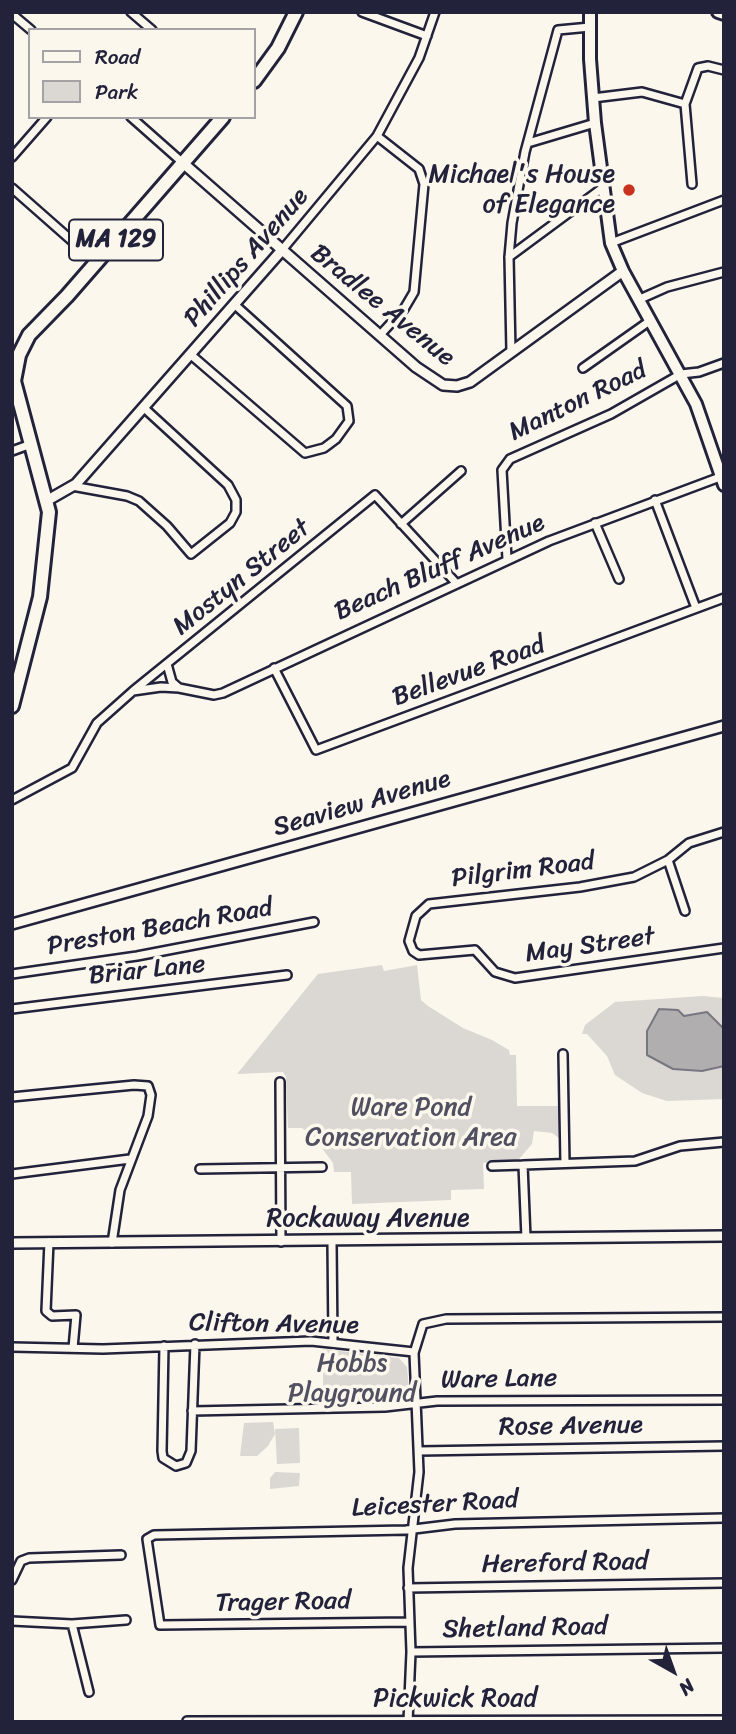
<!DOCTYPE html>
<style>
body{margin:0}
#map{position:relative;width:736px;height:1734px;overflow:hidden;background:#fbf7ec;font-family:Sriracha,sans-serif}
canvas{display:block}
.frame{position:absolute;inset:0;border:14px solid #22223b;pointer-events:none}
.legend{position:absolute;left:28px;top:28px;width:228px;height:91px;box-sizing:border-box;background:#fbf7ec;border:2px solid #a4a2a5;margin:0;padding:9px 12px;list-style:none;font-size:21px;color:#22223b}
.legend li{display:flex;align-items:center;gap:14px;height:35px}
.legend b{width:35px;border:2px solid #a4a2a5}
.north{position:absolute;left:638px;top:1636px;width:70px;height:70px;-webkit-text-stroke:5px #fbf7ec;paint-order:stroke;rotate:140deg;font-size:19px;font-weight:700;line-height:28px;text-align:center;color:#22223b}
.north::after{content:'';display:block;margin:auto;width:24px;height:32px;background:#22223b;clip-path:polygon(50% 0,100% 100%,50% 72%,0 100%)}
</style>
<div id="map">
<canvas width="736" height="1734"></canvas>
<div class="frame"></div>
<ul class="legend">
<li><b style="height:9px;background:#fbf7ec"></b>Road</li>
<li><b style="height:19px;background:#dbd8d3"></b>Park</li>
</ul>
<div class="north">N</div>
</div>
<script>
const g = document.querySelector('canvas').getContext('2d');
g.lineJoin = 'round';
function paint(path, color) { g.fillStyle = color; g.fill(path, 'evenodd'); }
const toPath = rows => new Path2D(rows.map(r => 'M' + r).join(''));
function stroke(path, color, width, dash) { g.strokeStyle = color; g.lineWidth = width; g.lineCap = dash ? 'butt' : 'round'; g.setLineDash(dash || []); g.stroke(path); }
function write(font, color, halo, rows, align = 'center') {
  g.font = font + ' Sriracha,sans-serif'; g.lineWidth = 7; g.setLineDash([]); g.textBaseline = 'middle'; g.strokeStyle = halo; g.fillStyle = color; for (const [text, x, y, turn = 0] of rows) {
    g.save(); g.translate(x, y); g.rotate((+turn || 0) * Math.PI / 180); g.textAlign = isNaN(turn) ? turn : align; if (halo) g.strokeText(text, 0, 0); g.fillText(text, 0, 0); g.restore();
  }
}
const green = toPath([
 [382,965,384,971,417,965,421,1000,428,1006,463,1028,492,1040,509,1050,510,1055,516,1055,517,1106,559,1106,559,1138,552,1133,534,1131,532,1144,519,1159,483,1163,484,1189,451,1190,451,1200,352,1204,351,1172,334,1172,333,1163,313,1136,302,1128,288,1128,286,1077,283,1072,237,1074,318,974],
 [702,996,724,998,724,1029,707,1012,684,1016,678,1010,660,1009,655,1019,672,1069,702,1071,724,1066,724,1099,667,1101,642,1093,615,1075,607,1056,587,1034,582,1034,585,1025,615,1002],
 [323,1349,399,1358,407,1367,410,1402,323,1406],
 [273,1422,275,1434,268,1446,257,1456,240,1456,244,1423],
 [299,1428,300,1463,277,1464,275,1429],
 [275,1472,300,1473,299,1486,270,1489,270,1478]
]);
const water = toPath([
 [659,1009,678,1010,684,1016,707,1012,724,1029,724,1066,702,1071,673,1069,647,1055,647,1031,659,1009]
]);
const minor = toPath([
 [131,12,152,30],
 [362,12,427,36],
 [12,14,31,30],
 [593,98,642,92,685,104],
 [131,117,183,163],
 [377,136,419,169,424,184,414,292,404,309,380,335],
 [528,143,595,123],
 [12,157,47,117],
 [692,184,685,104,698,68,708,66,724,70],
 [12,188,96,262],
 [611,243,724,200],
 [282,250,377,136,419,58,435,12],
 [509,257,601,189],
 [640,299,667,287,724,272],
 [511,352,509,257,512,223,525,152,558,30,590,27],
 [190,354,305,453,324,448,336,439,349,421,347,406,234,304],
 [583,368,651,320],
 [12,451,31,444],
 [72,486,127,496,139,501,167,526,191,554,230,523,236,512,236,500,228,485,143,407],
 [655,500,696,608],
 [595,523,619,579],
 [401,524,461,471],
 [507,559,502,470,510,459,611,414,681,374,699,372,724,363],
 [167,664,172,682,179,688,214,695,223,693,549,541,720,477],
 [274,668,316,750,724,598],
 [133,691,375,495,457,584],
 [12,800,72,768,97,723,133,691,161,687,179,688],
 [724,832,689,843,668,860,634,877,580,887,429,904,416,916,409,941,413,951,419,955,475,950,495,972,515,978,724,948],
 [668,860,685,911],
 [12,974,137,956,314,922],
 [12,1009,287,975],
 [563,1054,565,1163],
 [280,1082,281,1242],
 [12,1097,134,1085,148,1086,151,1095,148,1116,120,1190,112,1243],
 [492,1166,523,1165],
 [200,1169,322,1167],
 [12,1174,130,1159],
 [526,1238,523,1165,635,1161,680,1146,724,1142],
 [49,1242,46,1311,52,1316,76,1315,73,1348],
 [332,1242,333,1343],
 [164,1346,162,1451,163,1458,176,1466,186,1463,191,1451,195,1344],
 [12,1347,103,1349,311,1341,414,1352],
 [192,1411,385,1407,437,1401,724,1400],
 [419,1451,724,1446],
 [12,1580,21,1561,29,1558,121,1555],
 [408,1588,724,1583],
 [12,1621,72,1624,126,1620],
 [409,1622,160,1625,147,1539,154,1535,406,1530,455,1524,724,1518],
 [72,1624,89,1692],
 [411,1652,724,1648],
 [187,1721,724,1720],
 [408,1722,411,1652,408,1568,419,1472,414,1353,423,1324,446,1319,724,1317]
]);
const tertiary = toPath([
 [183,163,416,367,443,385,457,386,470,382,623,271],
 [48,500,76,484,282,250],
 [12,924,724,726],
 [12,1243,724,1236]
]);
const secondary = toPath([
 [590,12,590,59,595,123,611,243,623,271,696,404,724,485],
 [718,12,724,14]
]);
const primary = toPath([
 [254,81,278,48,296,12],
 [12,706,40,597,49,512,14,381,19,355,29,335,67,296,223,117]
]);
const markers = [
 [629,190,7,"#c8321e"]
];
const shields = [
 [116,240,94]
];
const shieldNames = [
 ["MA 129",116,240]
];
const poiNames = [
 ["Michael's House",615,175],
 ["of Elegance",615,205]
];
const streetNames = [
 ["Phillips Avenue",247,258,-49],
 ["Bradlee Avenue",382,306,39],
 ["Manton Road",578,402,-26],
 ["Beach Bluff Avenue",440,568,-24],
 ["Mostyn Street",242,578,-39],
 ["Bellevue Road",469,672,-20],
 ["Seaview Avenue",362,804,-16],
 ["Pilgrim Road",523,871,-7],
 ["Preston Beach Road",160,928,-10],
 ["May Street",590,946,-8],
 ["Briar Lane",147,971,-6],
 ["Rockaway Avenue",368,1219],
 ["Clifton Avenue",274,1325,1],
 ["Ware Lane",499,1380,-1],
 ["Rose Avenue",571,1427,-1],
 ["Leicester Road",435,1505,-3],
 ["Hereford Road",565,1564,-1],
 ["Trager Road",283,1603,-1],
 ["Shetland Road",525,1629,-1],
 ["Pickwick Road",455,1699]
];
const parkNames = [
 ["Ware Pond",411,1108],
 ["Conservation Area",411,1138],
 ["Hobbs",352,1364],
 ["Playground",352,1394]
];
paint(green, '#dbd8d3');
paint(water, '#b1aeb0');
stroke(water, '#787681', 2);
stroke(minor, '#22223b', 12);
stroke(tertiary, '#22223b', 14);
stroke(secondary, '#22223b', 16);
stroke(primary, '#22223b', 18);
stroke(minor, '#fbf7ec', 7);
stroke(tertiary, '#fbf7ec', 9);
stroke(secondary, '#fbf7ec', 10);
stroke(primary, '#fbf7ec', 12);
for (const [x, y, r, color] of markers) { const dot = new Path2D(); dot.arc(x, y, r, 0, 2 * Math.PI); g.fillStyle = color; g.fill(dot); stroke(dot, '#fbf7ec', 2.5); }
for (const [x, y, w] of shields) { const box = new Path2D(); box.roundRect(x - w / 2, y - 20.5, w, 41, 5); g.fillStyle = '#fbf7ec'; g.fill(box); stroke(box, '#22223b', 2); }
write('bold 24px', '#22223b', null, shieldNames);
write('26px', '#22223b', '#fbf7ec', poiNames, 'right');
write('26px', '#22223b', '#fbf7ec', streetNames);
write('26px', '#505061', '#fbf7ec', parkNames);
</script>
